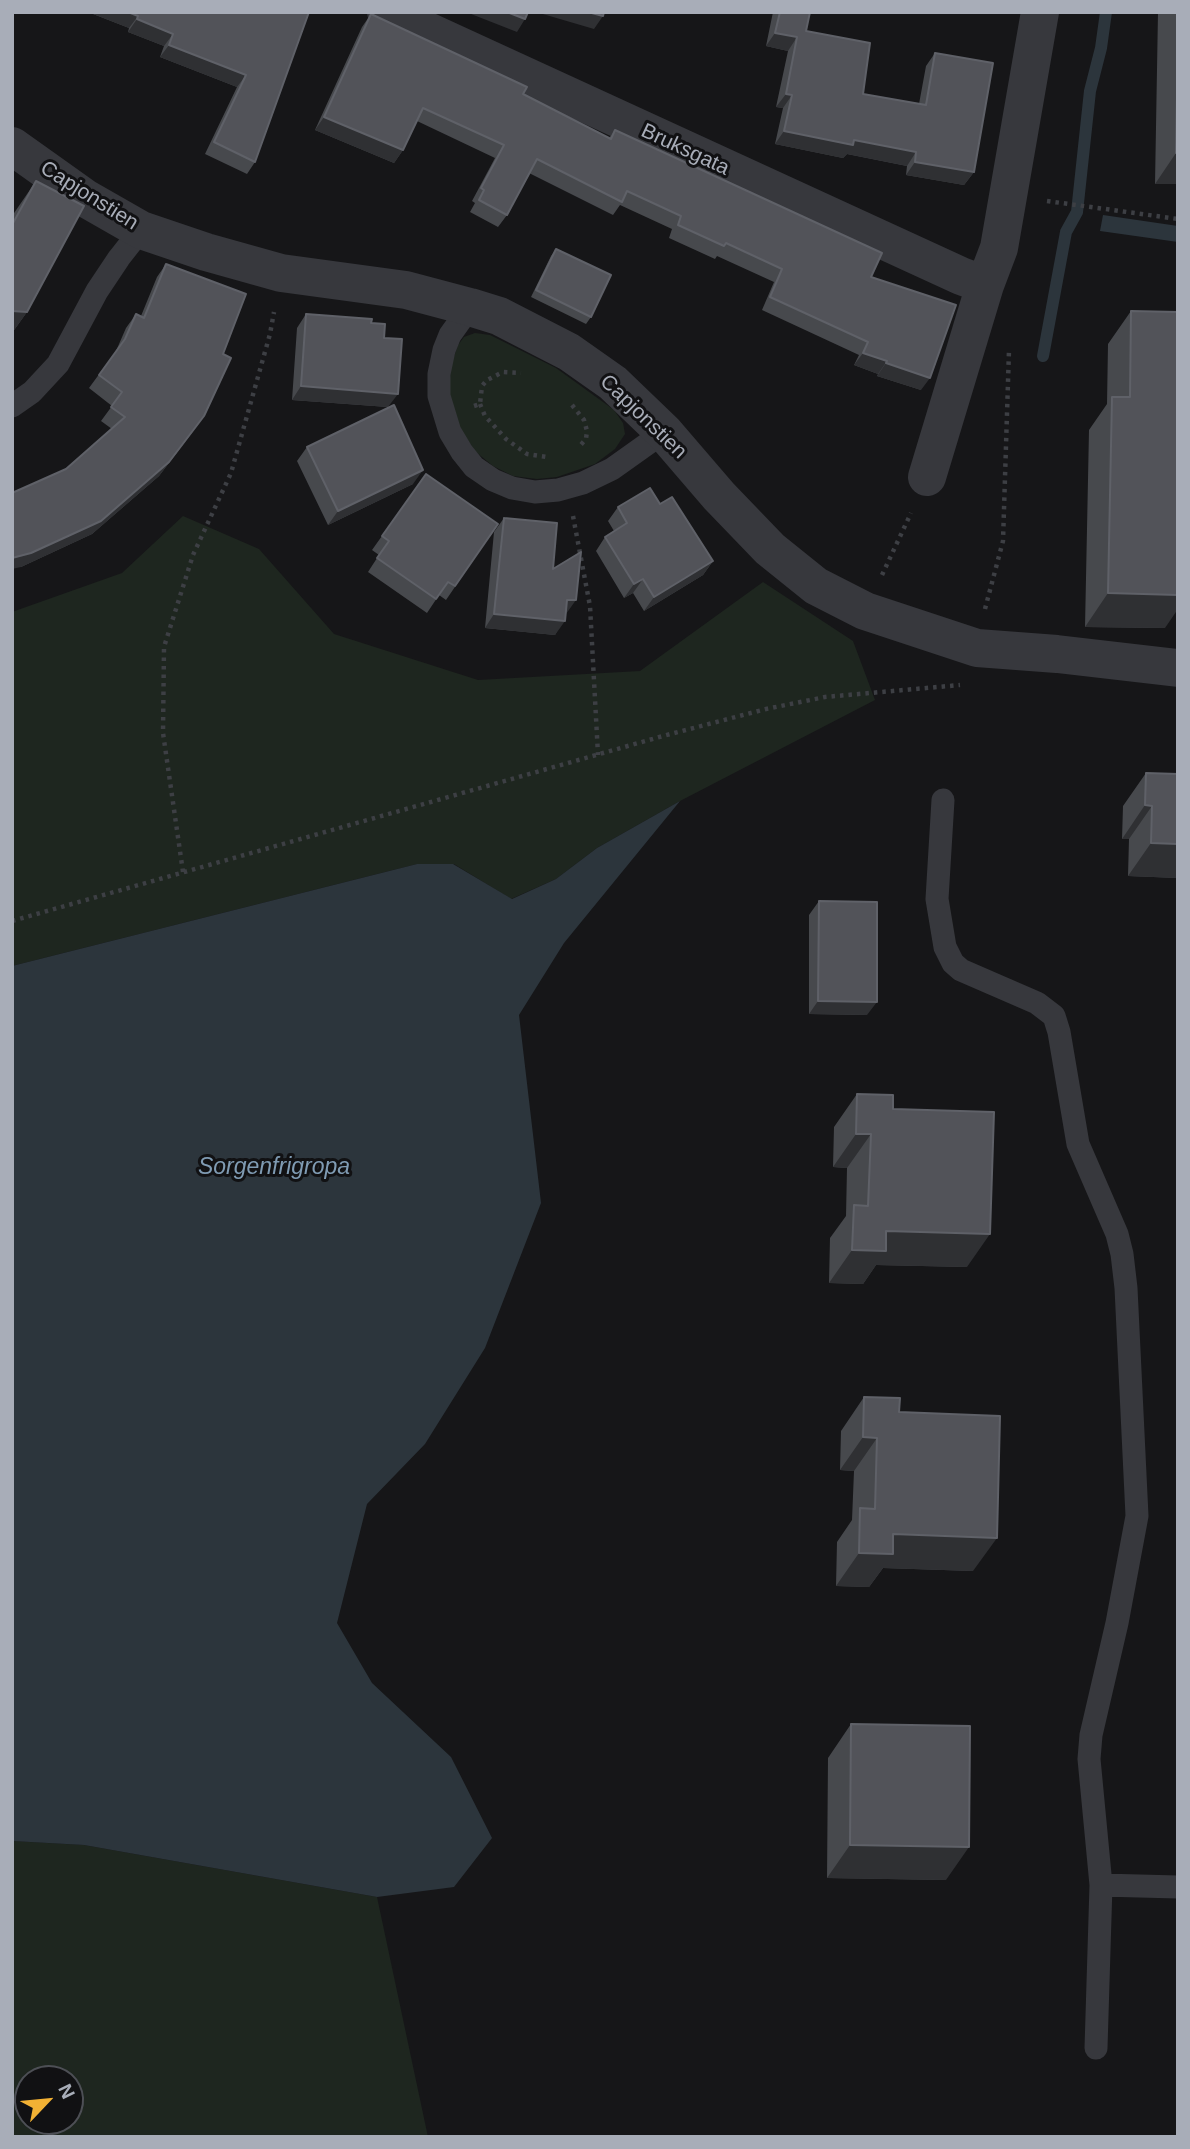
<!DOCTYPE html>
<style>
body{margin:0}
#map{position:relative;width:1190px;height:2149px;overflow:hidden;background:#161618;font-family:Arial,sans-serif}
canvas{display:block}
.frame{position:absolute;inset:0;border:14px solid #a8adb8;pointer-events:none}
.north{position:absolute;left:14px;top:2065px;width:70px;height:70px;box-sizing:border-box;background:#111113;border:2px solid #4d4f55;border-radius:50%;rotate:64deg;font-size:19px;font-weight:700;line-height:28px;text-align:center;color:#a8adb8}
.north::after{content:'';display:block;margin:auto;width:24px;height:32px;background:#f2b134;clip-path:polygon(50% 0,100% 100%,50% 72%,0 100%)}
</style>
<div id="map">
<canvas width="1190" height="2149"></canvas>
<div class="frame"></div>
<div class="north">N</div>
</div>
<script>
const g = document.querySelector('canvas').getContext('2d');
g.lineJoin = 'round';
function paint(path, color) { g.fillStyle = color; g.fill(path, 'evenodd'); }
const toPath = rows => new Path2D(rows.map(r => 'M' + r).join(''));
function stroke(path, color, width, dash) { g.strokeStyle = color; g.lineWidth = width; g.lineCap = dash ? 'butt' : 'round'; g.setLineDash(dash || []); g.stroke(path); }
function write(font, color, halo, rows, align = 'center') {
  g.font = font + ' Arial,sans-serif'; g.lineWidth = 6; g.setLineDash([]); g.textBaseline = 'middle'; g.strokeStyle = halo; g.fillStyle = color; for (const [text, x, y, turn = 0] of rows) {
    g.save(); g.translate(x, y); g.rotate((+turn || 0) * Math.PI / 180); g.textAlign = isNaN(turn) ? turn : align; if (halo) g.strokeText(text, 0, 0); g.fillText(text, 0, 0); g.restore();
  }
}
const green = toPath([
 [475,333,490,335,556,368,614,410,623,423,625,434,615,449,595,464,557,477,537,479,513,476,493,466,476,452,462,432,453,412,449,390,451,365,458,345,464,337],
 [183,516,259,549,334,634,478,680,640,671,763,582,853,641,875,700,680,801,597,848,556,879,511,899,454,864,417,864,12,966,12,612,122,573],
 [12,1841,84,1845,377,1897,428,2137,12,2137],
 [28,2079,70,2079,70,2121,28,2121]
]);
const water = toPath([
 [1103,215,1178,226,1178,242,1100,231],
 [680,801,564,943,519,1015,541,1203,485,1348,425,1444,367,1504,337,1623,372,1683,451,1757,492,1838,454,1887,377,1897,84,1845,12,1841,12,966,417,864,453,864,512,899,556,879,597,848]
]);
const stream = toPath([
 [1043,356,1066,232,1077,212,1090,91,1101,48,1106,12]
]);
const path = toPath([
 [1047,201,1178,219],
 [480,404,485,416,506,439,527,454,547,457],
 [572,405,584,420,587,431,586,439,578,448],
 [474,406,480,404,482,386,487,380,503,372,521,373],
 [573,516,590,606,598,755],
 [882,575,911,513],
 [985,609,1003,541,1009,350],
 [183,872,163,733,164,647,193,555,231,473,270,334,274,312],
 [12,921,663,736,766,709,825,697,960,685]
]);
const lane = toPath([
 [470,307,450,335,444,350,439,374,439,396,450,432,462,452,474,467,493,480,512,488,535,492,558,490,583,483,612,469,664,432],
 [12,406,32,392,58,364,97,291,119,258,141,230],
 [943,800,937,899,945,947,953,963,961,970,1037,1003,1054,1016,1059,1032,1078,1144,1117,1234,1122,1254,1126,1288,1137,1516,1117,1623,1091,1735,1089,1759,1101,1885,1096,2048],
 [1101,1885,1178,1887]
]);
const street = toPath([
 [386,12,961,276,985,285],
 [12,146,85,198,141,230,206,252,281,273,406,290,470,307,499,316,569,352,613,383,664,432,719,496,770,549,816,586,865,611,977,648,1057,654,1178,668],
 [927,477,985,285,999,248,1040,12]
]);
const wall = toPath([
 [88,12,309,12,255,162,247,174,205,154,237,87,160,57,164,46,128,32,129,28],
 [773,12,810,12,806,31,863,94,919,104,926,66,935,53,974,172,964,185,906,175,907,166,847,154,843,158,775,144,783,108,776,107,788,51,766,46],
 [1158,12,1178,12,1178,184,1155,184],
 [371,14,609,138,615,130,871,277,921,390,877,376,878,374,854,365,859,355,762,310,774,282,717,256,715,259,669,238,672,229,620,205,613,215,529,173,507,215,498,227,470,212,475,203,472,201,495,158,417,121,403,150,394,163,315,130,362,27],
 [36,181,27,312,12,333,12,216],
 [556,249,591,317,586,324,531,297,551,256],
 [166,264,194,430,159,476,92,534,21,567,16,492,66,469,112,429,101,421,112,406,89,388,116,351,126,328,136,314,141,316,157,277],
 [1131,311,1165,628,1085,627,1089,430,1107,404,1108,344],
 [306,314,371,323,384,338,388,407,292,400,297,328],
 [307,447,413,484,328,525,297,461],
 [426,474,498,524,446,600,439,595,427,613,368,572,379,555,372,550],
 [660,504,713,561,703,575,644,611,633,593,624,598,596,551,605,537,614,531,608,521,618,507],
 [504,518,553,569,566,614,555,635,485,628,494,532],
 [1146,773,1178,878,1128,876,1129,839,1122,839,1123,806],
 [819,901,867,1015,809,1014,809,915],
 [857,1094,893,1109,967,1267,876,1265,863,1284,829,1283,830,1238,846,1216,847,1168,833,1167,834,1127],
 [864,1397,899,1412,973,1571,883,1568,869,1587,836,1586,837,1542,852,1520,854,1471,840,1470,841,1431],
 [851,1724,946,1880,827,1878,828,1758]
]);
const shadedWall = toPath([
 [88,12,128,12,138,16,129,28],
 [466,12,507,12,525,19,517,32],
 [536,12,588,12,603,16,594,29],
 [137,19,173,34,164,46,128,32],
 [775,33,797,37,788,51,766,46],
 [169,45,246,75,237,87,160,57],
 [786,94,792,95,783,108,776,107],
 [324,117,403,150,394,163,315,130],
 [784,131,854,140,916,152,907,166,847,154,843,158,775,144],
 [1176,153,1178,153,1178,184,1155,184],
 [915,162,974,172,964,185,906,175],
 [12,311,27,312,12,333],
 [863,353,887,361,878,374,854,365],
 [886,363,930,378,921,390,877,376],
 [301,386,398,394,388,407,292,400],
 [204,416,159,476,92,534,21,567,12,569,12,558],
 [423,470,413,484,328,525,338,511],
 [713,561,703,575,644,611,654,597],
 [643,579,633,593,624,598,634,584],
 [1108,593,1178,595,1178,609,1165,628,1085,627],
 [567,600,576,600,566,614,557,613],
 [494,614,565,621,555,635,485,628],
 [1145,805,1152,806,1129,839,1122,839],
 [1151,843,1178,844,1178,878,1128,876],
 [818,1001,877,1002,867,1015,809,1014],
 [856,1134,871,1134,847,1168,833,1167],
 [886,1231,990,1234,967,1267,876,1265,863,1284,829,1283,852,1250],
 [863,1437,877,1438,854,1471,840,1470],
 [893,1534,997,1538,973,1571,883,1568,869,1587,836,1586,859,1553],
 [850,1845,969,1847,946,1880,827,1878]
]);
const building = toPath([
 [128,12,309,12,255,162,214,142,246,75,169,45,173,34,137,19,138,16,128,12],
 [507,12,528,12,525,19,507,12],
 [588,12,604,12,603,16,588,12],
 [780,12,810,12,806,31,870,43,863,94,926,105,935,53,993,63,974,172,915,162,916,152,854,140,853,145,784,131,792,95,786,94,797,37,775,33,780,12],
 [371,14,527,87,523,94,611,139,615,130,882,253,871,277,956,305,930,378,886,363,887,361,863,353,868,342,770,297,782,269,726,243,724,246,678,225,681,216,627,191,622,202,537,159,507,215,479,200,484,190,481,188,504,145,423,108,403,150,324,117,371,14],
 [1178,39,1178,153,1176,153,1178,39],
 [36,181,84,206,27,312,12,311,12,225,36,181],
 [556,249,611,275,591,317,536,290,556,249],
 [166,264,246,294,223,354,231,358,204,416,169,462,101,521,31,553,12,558,12,493,66,469,125,417,111,407,122,392,99,375,125,339,136,314,144,318,166,264],
 [1131,311,1178,312,1178,595,1108,593,1112,397,1130,397,1131,311],
 [306,314,372,319,371,323,385,324,384,338,402,339,398,394,301,386,306,314],
 [394,405,423,470,338,511,307,447,394,405],
 [426,474,498,524,455,586,448,582,436,599,377,558,389,541,382,536,426,474],
 [650,488,660,504,672,497,713,561,654,597,643,579,634,584,605,537,627,523,618,507,650,488],
 [504,518,557,523,553,569,581,552,576,600,567,600,565,621,494,614,504,518],
 [1146,773,1178,774,1178,844,1151,843,1152,806,1145,805,1146,773],
 [819,901,877,902,877,1002,818,1001,819,901],
 [857,1094,893,1095,893,1109,994,1112,990,1234,886,1231,886,1251,852,1250,854,1205,868,1206,871,1134,856,1134,857,1094],
 [864,1397,900,1398,899,1412,1000,1416,997,1538,893,1534,893,1554,859,1553,860,1508,875,1509,877,1438,863,1437,864,1397],
 [851,1724,970,1726,969,1847,850,1845,851,1724]
]);
const streetNames = [
 ["Bruksgata",685,150,25],
 ["Capjonstien",89,196,32],
 ["Capjonstien",643,417,44]
];
const waterNames = [
 ["Sorgenfrigropa",274,1168]
];
paint(green, '#1e261f');
paint(water, '#2c353c');
stroke(stream, '#2c353c', 12);
stroke(path, '#3d3f44', 4.5, [3.5, 5]);
stroke(lane, '#37383d', 23);
stroke(street, '#37383d', 38);
paint(wall, '#47494d');
paint(shadedWall, '#2f3033');
paint(building, '#525359');
stroke(building, '#5f6168', 2);
write('21px', '#a8adb8', '#111113', streetNames);
write('italic 23px', '#7f9bb3', '#111113', waterNames);
</script>
